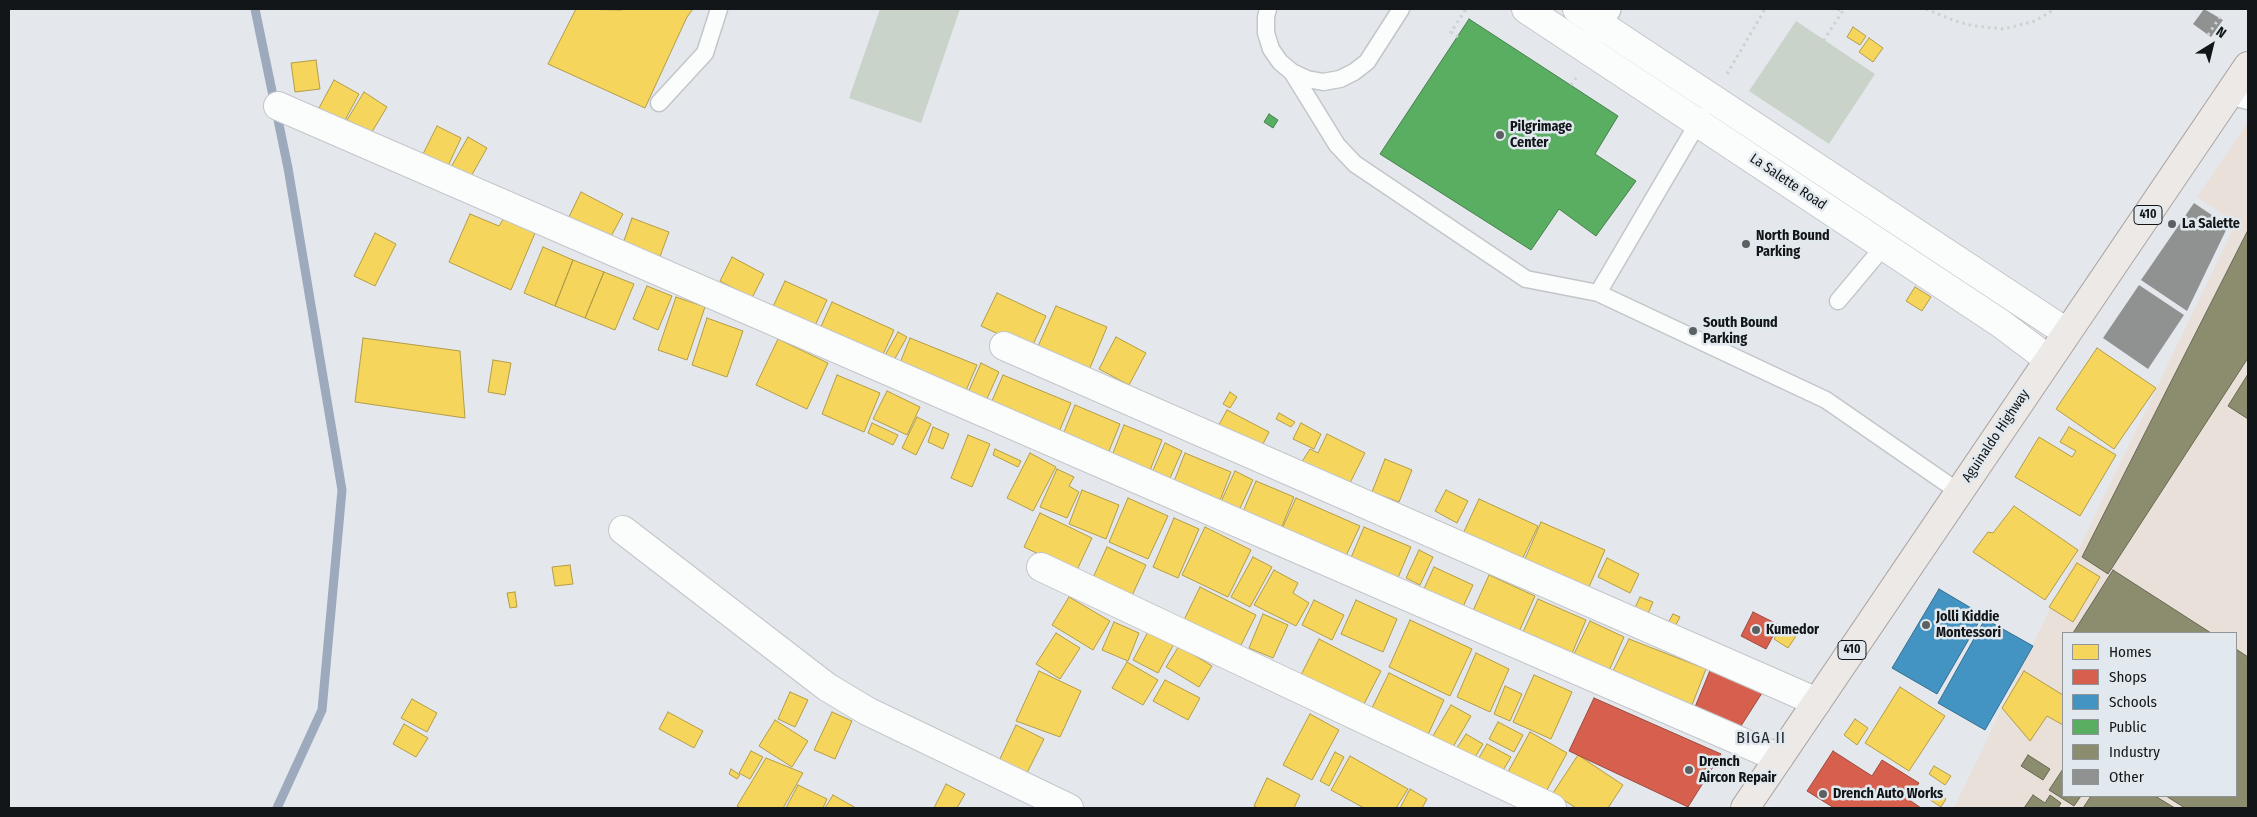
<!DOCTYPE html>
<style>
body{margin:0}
#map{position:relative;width:2257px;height:817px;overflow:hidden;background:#e4e8ec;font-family:"Fira Sans Condensed",sans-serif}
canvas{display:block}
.frame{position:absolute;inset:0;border:10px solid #131618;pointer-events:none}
.legend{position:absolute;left:2062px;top:632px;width:175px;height:165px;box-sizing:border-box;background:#e1e9ef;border:1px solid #8f9599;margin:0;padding:6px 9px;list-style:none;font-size:15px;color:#131618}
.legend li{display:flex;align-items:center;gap:10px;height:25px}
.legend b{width:25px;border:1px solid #8f9599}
.north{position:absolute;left:2187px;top:20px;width:50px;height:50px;-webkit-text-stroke:4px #e1e9ef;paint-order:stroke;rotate:36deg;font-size:14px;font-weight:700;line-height:20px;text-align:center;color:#131618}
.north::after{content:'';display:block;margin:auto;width:18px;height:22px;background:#131618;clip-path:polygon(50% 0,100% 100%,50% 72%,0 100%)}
</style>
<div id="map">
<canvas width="2257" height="817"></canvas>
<div class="frame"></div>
<ul class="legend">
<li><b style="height:14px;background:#f6d55c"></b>Homes</li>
<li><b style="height:14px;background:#d6604d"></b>Shops</li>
<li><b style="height:14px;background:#4393c3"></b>Schools</li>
<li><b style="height:14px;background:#5aae61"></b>Public</li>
<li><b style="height:14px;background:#8c8c6e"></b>Industry</li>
<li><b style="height:14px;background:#909292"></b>Other</li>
</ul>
<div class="north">N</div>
</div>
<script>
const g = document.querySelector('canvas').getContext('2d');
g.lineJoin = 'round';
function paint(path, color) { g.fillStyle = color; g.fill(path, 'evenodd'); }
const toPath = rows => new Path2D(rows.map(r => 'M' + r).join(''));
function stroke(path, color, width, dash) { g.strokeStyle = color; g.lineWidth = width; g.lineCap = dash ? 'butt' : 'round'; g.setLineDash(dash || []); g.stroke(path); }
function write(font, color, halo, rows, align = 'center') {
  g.font = font + ' "Fira Sans Condensed",sans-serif'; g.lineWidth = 5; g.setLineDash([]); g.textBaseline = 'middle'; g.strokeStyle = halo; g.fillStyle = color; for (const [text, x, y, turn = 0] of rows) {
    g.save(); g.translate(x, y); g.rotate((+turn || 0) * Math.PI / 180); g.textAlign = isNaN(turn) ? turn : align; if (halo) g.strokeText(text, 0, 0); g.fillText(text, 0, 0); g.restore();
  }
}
const industrial = toPath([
 [2248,122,2248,808,1954,808,2236,223,2197,197],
 [2063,633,2236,633,2236,796,2063,796]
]);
const green = toPath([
 [880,9,960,9,921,123,849,98],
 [1796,21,1875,74,1829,144,1749,91]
]);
const homes = toPath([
 [576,9,622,10,623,9,693,9,687,17,645,108,548,64,576,9],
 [1853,27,1866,36,1860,45,1847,37,1853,27],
 [1869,38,1883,48,1873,62,1859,52,1869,38],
 [316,60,320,89,295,92,291,63,316,60],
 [334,80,359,94,344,122,319,108,334,80],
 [364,92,387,107,370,135,347,120,364,92],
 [437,126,461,138,448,166,423,154,437,126],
 [468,137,487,148,469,180,450,169,468,137],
 [581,192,623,214,608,242,567,221,581,192],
 [470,214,499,226,504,218,535,233,511,290,449,262,470,214],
 [632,218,669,232,658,262,621,249,632,218],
 [375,233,396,244,375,286,354,276,375,233],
 [543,247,573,260,555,306,524,293,543,247],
 [732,257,764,274,752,298,720,281,732,257],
 [573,260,604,272,585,318,555,306,573,260],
 [604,272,634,284,615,330,585,318,604,272],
 [785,281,827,300,812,332,770,313,785,281],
 [647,286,672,296,658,330,633,319,647,286],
 [1915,287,1931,297,1922,311,1906,301,1915,287],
 [997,293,1046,316,1031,349,981,326,997,293],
 [676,297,705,307,687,360,658,350,676,297],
 [832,302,894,330,881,359,819,331,832,302],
 [1056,306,1107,327,1087,375,1035,353,1056,306],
 [707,318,743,331,727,377,692,365,707,318],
 [898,332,907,337,893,362,884,357,898,332],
 [1116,337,1146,353,1129,385,1099,369,1116,337],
 [363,338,460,351,465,418,355,402,363,338],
 [910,338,977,365,964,395,898,368,910,338],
 [778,339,828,363,807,409,756,385,778,339],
 [2097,348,2156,388,2114,449,2056,409,2097,348],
 [493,360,511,363,505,395,488,392,493,360],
 [981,363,999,372,985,403,967,395,981,363],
 [837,375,880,393,864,432,822,414,837,375],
 [1003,375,1071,403,1057,437,989,408,1003,375],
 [887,391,920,407,907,435,873,419,887,391],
 [1230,392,1237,397,1230,408,1223,404,1230,392],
 [1075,405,1120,424,1107,456,1062,437,1075,405],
 [1227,410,1269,432,1258,454,1215,432,1227,410],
 [1279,413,1295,422,1291,427,1276,419,1279,413],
 [917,417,931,424,916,455,902,448,917,417],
 [872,423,898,435,893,445,868,433,872,423],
 [1301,423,1321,434,1314,449,1293,439,1301,423],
 [1124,425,1162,440,1149,473,1111,458,1124,425],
 [933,427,949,434,943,449,928,442,933,427],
 [2069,427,2116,455,2080,516,2015,477,2039,437,2072,457,2076,451,2060,442,2069,427],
 [1327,434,1365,453,1345,493,1298,468,1310,449,1318,453,1327,434],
 [968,435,990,444,972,487,951,478,968,435],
 [1165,443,1182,451,1167,485,1150,477,1165,443],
 [995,449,1021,461,1018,467,993,455,995,449],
 [1030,453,1056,467,1033,511,1007,498,1030,453],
 [1185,453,1231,472,1219,503,1173,484,1185,453],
 [1385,459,1412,470,1399,502,1372,492,1385,459],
 [1057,469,1074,477,1069,486,1079,492,1067,518,1040,507,1057,469],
 [1235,471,1253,480,1237,515,1219,506,1235,471],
 [1256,481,1294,497,1280,531,1242,514,1256,481],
 [1082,490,1119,505,1106,539,1069,524,1082,490],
 [1446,490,1468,501,1457,523,1435,511,1446,490],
 [1128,498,1168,516,1148,559,1109,542,1128,498],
 [1296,498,1360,526,1344,560,1281,531,1296,498],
 [1479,499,1538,526,1519,566,1461,538,1479,499],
 [2014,506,2078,550,2045,600,1973,552,1988,532,1993,533,2014,506],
 [1040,513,1092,538,1076,572,1024,547,1040,513],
 [1174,518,1199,529,1178,578,1153,567,1174,518],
 [1541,522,1605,550,1585,596,1521,568,1541,522],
 [1205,527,1251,550,1228,597,1182,575,1205,527],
 [1364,527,1411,547,1397,580,1350,560,1364,527],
 [1107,547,1146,565,1130,600,1091,582,1107,547],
 [1419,550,1433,557,1420,585,1406,578,1419,550],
 [1253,557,1272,567,1250,607,1231,597,1253,557],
 [1607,558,1639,574,1630,593,1598,577,1607,558],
 [2077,563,2100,577,2073,622,2049,607,2077,563],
 [570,565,573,584,555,586,552,567,570,565],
 [1434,567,1473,585,1462,609,1423,591,1434,567],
 [1274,570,1298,583,1293,593,1309,603,1296,626,1254,605,1274,570],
 [1489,575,1535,596,1518,634,1472,613,1489,575],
 [1200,587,1256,615,1238,651,1182,624,1200,587],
 [515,592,517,607,510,608,507,593,515,592],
 [1069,597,1110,621,1093,650,1052,625,1069,597],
 [1640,597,1653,602,1646,618,1633,612,1640,597],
 [1538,599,1586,620,1571,656,1522,634,1538,599],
 [1314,600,1344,615,1332,640,1302,625,1314,600],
 [1356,600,1397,619,1383,652,1341,634,1356,600],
 [1263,614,1288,625,1273,658,1249,648,1263,614],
 [1673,614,1680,617,1671,634,1664,630,1673,614],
 [1410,620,1472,649,1450,696,1389,667,1410,620],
 [1590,621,1624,637,1608,673,1573,656,1590,621],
 [1114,622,1139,633,1128,661,1102,650,1114,622],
 [1784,624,1798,633,1788,648,1774,639,1784,624],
 [1150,628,1175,642,1158,673,1133,660,1150,628],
 [1056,633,1080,648,1060,679,1036,664,1056,633],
 [1319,639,1381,671,1363,706,1301,675,1319,639],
 [1629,639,1706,669,1692,705,1612,673,1629,639],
 [1179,646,1212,666,1199,687,1166,667,1179,646],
 [1476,653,1509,669,1490,712,1457,697,1476,653],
 [1127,662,1158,680,1143,705,1112,688,1127,662],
 [1039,671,1081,691,1060,737,1016,721,1039,671],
 [2024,671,2063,695,2063,725,2047,716,2030,741,2002,708,2024,671],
 [1389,673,1444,700,1426,739,1370,712,1389,673],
 [1534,675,1572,692,1551,739,1513,722,1534,675],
 [1165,680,1200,698,1188,720,1153,701,1165,680],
 [1505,686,1522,694,1510,721,1494,714,1505,686],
 [1900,687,1945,716,1909,771,1865,743,1900,687],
 [790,692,808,700,795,727,778,719,790,692],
 [412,699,437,713,427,732,401,718,412,699],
 [1451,705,1471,716,1450,752,1430,741,1451,705],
 [668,712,703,731,694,748,659,729,668,712],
 [832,712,852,721,835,759,814,750,832,712],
 [1310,714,1339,730,1312,780,1283,765,1310,714],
 [1855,719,1868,728,1857,745,1844,735,1855,719],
 [775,720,808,741,792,767,759,746,775,720],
 [1498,722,1523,735,1514,752,1489,739,1498,722],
 [404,724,428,738,416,757,393,744,404,724],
 [1016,725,1044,739,1024,779,997,765,1016,725],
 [1530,732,1567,753,1541,801,1503,781,1530,732],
 [1466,734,1483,744,1472,762,1455,751,1466,734],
 [1487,744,1511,757,1496,782,1473,768,1487,744],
 [751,751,763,757,750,779,739,773,751,751],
 [1335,752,1344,757,1329,786,1320,781,1335,752],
 [1578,755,1623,785,1608,808,1576,808,1553,793,1578,755],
 [1350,756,1408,789,1396,808,1364,808,1331,790,1350,756],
 [766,758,803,773,783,808,741,808,737,806,766,758],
 [1934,766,1951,776,1945,785,1929,774,1934,766],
 [731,769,740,775,737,779,729,774,731,769],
 [1267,778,1300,795,1294,808,1258,808,1254,806,1267,778],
 [946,784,965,794,957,808,934,808,946,784],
 [798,785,827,799,823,808,786,808,798,785],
 [1930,788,1946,799,1941,807,1924,796,1930,788],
 [1410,789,1427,799,1422,808,1400,808,1410,789],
 [833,795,856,808,825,808,833,795]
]);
const shops = toPath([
 [1753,612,1779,625,1766,649,1741,636,1753,612],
 [1711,668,1764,690,1739,729,1695,707,1711,668],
 [1594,698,1721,754,1688,807,1569,751,1594,698],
 [1833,751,1872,776,1882,760,1919,783,1908,799,1921,808,1834,808,1807,791,1833,751]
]);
const schools = toPath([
 [1939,589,1983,615,1937,694,1892,668,1939,589],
 [1985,619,2033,646,1985,730,1938,703,1985,619]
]);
const public = toPath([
 [1469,19,1618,116,1595,154,1636,181,1596,236,1559,209,1531,250,1380,154,1469,19],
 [1269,114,1278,120,1273,128,1264,122,1269,114]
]);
const industry = toPath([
 [2248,230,2248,358,2108,574,2082,557,2248,230],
 [2248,374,2248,419,2228,406,2248,374],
 [2113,570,2211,633,2073,633,2113,570],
 [2236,649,2248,657,2248,808,2185,808,2166,796,2236,796,2236,649],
 [2028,755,2050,769,2043,780,2021,766,2028,755],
 [2063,769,2063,796,2081,796,2074,806,2049,790,2063,769],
 [2033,795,2045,803,2050,795,2061,803,2058,808,2024,808,2033,795],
 [2091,796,2155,796,2175,808,2083,808,2091,796]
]);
const stream = toPath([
 [255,9,288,168,342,490,322,710,277,808]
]);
const building = toPath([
 [2204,9,2223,20,2211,37,2193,24],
 [2194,203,2228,226,2187,311,2141,280],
 [2139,285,2184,315,2148,369,2103,338]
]);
const path = toPath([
 [1838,9,1842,12],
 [1926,9,1955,21,1974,26,2004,29,2035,21,2055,9],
 [2208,35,2220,17],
 [1458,37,1451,32,1466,9],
 [1820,46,1844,9],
 [1727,74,1765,9],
 [1571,85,1576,78]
]);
const service = toPath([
 [1268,9,1266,17,1266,33,1271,49,1280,62,1292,72,1337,145,1355,164,1526,279,1598,293,1826,400,1959,492],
 [1292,72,1307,79,1323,82,1340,79,1354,72,1367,62,1401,9],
 [2228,96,2248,101],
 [659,103,705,53,719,9],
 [1598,293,1702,116],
 [1838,301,1884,246]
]);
const pedestrian = toPath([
 [1590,42,1608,9]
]);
const minor = toPath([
 [1526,9,2000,323,2048,359],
 [1577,9,2066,332],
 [278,106,1779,758],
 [1004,346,1817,702],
 [623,530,827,687,867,711,1069,808],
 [1041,567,1552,808]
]);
const primary = toPath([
 [1745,808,2248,66]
]);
const markers = [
 [1500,135,5,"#5c6062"],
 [2172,224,5,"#5c6062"],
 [1746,244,5,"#5c6062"],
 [1693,331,5,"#5c6062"],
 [1926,625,5,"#5c6062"],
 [1756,630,5,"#5c6062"],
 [1689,770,5,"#5c6062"],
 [1823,794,5,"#5c6062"]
];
const shields = [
 [2148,215,28],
 [1852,650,28]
];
const shieldNames = [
 ["410",2148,215],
 ["410",1852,650]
];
const poiNames = [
 ["Pilgrimage",1510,127],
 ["Center",1510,143],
 ["La Salette",2182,224],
 ["North Bound",1756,236],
 ["Parking",1756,252],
 ["South Bound",1703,323],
 ["Parking",1703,339],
 ["Jolli Kiddie",1936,617],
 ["Montessori",1936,633],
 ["Kumedor",1766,630],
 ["Drench",1699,762],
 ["Aircon Repair",1699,778],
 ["Drench Auto Works",1833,794]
];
const streetNames = [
 ["La Salette Road",1788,182,34],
 ["Aguinaldo Highway",1996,436,-56]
];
const quarterNames = [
 ["BIGA II",1761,739]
];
paint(industrial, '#e8e0d9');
paint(green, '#c9d3ca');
paint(homes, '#f6d55c');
stroke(homes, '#b29c48', 1);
paint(shops, '#d6604d');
stroke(shops, '#9c4a3d', 1);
paint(schools, '#4393c3');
stroke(schools, '#356e90', 1);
paint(public, '#5aae61');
stroke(public, '#45804b', 1);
paint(industry, '#8c8c6e');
stroke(industry, '#686954', 1);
stroke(stream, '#9da9bc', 9);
paint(building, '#909292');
stroke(service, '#c3c6c9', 19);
stroke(pedestrian, '#c3c6c9', 28);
stroke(minor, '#c3c6c9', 30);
stroke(primary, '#aea7a4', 30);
stroke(path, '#cfd0d2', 3, [2.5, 4]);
stroke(service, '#fbfcfc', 16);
stroke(pedestrian, '#fbfcfc', 25);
stroke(minor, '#fbfcfc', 28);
stroke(primary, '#ede9e7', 28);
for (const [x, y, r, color] of markers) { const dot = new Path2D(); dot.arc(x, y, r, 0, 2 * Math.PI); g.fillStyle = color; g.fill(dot); stroke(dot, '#e1e9ef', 2); }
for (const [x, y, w] of shields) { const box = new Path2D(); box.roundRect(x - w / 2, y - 9.5, w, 19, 4); g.fillStyle = '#e1e9ef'; g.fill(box); stroke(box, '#131618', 1); }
write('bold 12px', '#131618', null, shieldNames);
write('bold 14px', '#131618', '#e1e9ef', poiNames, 'left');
write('14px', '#131618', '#e1e9ef', streetNames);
g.letterSpacing = '1px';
write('16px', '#242a2f', '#e1e9ef', quarterNames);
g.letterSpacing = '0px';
</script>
